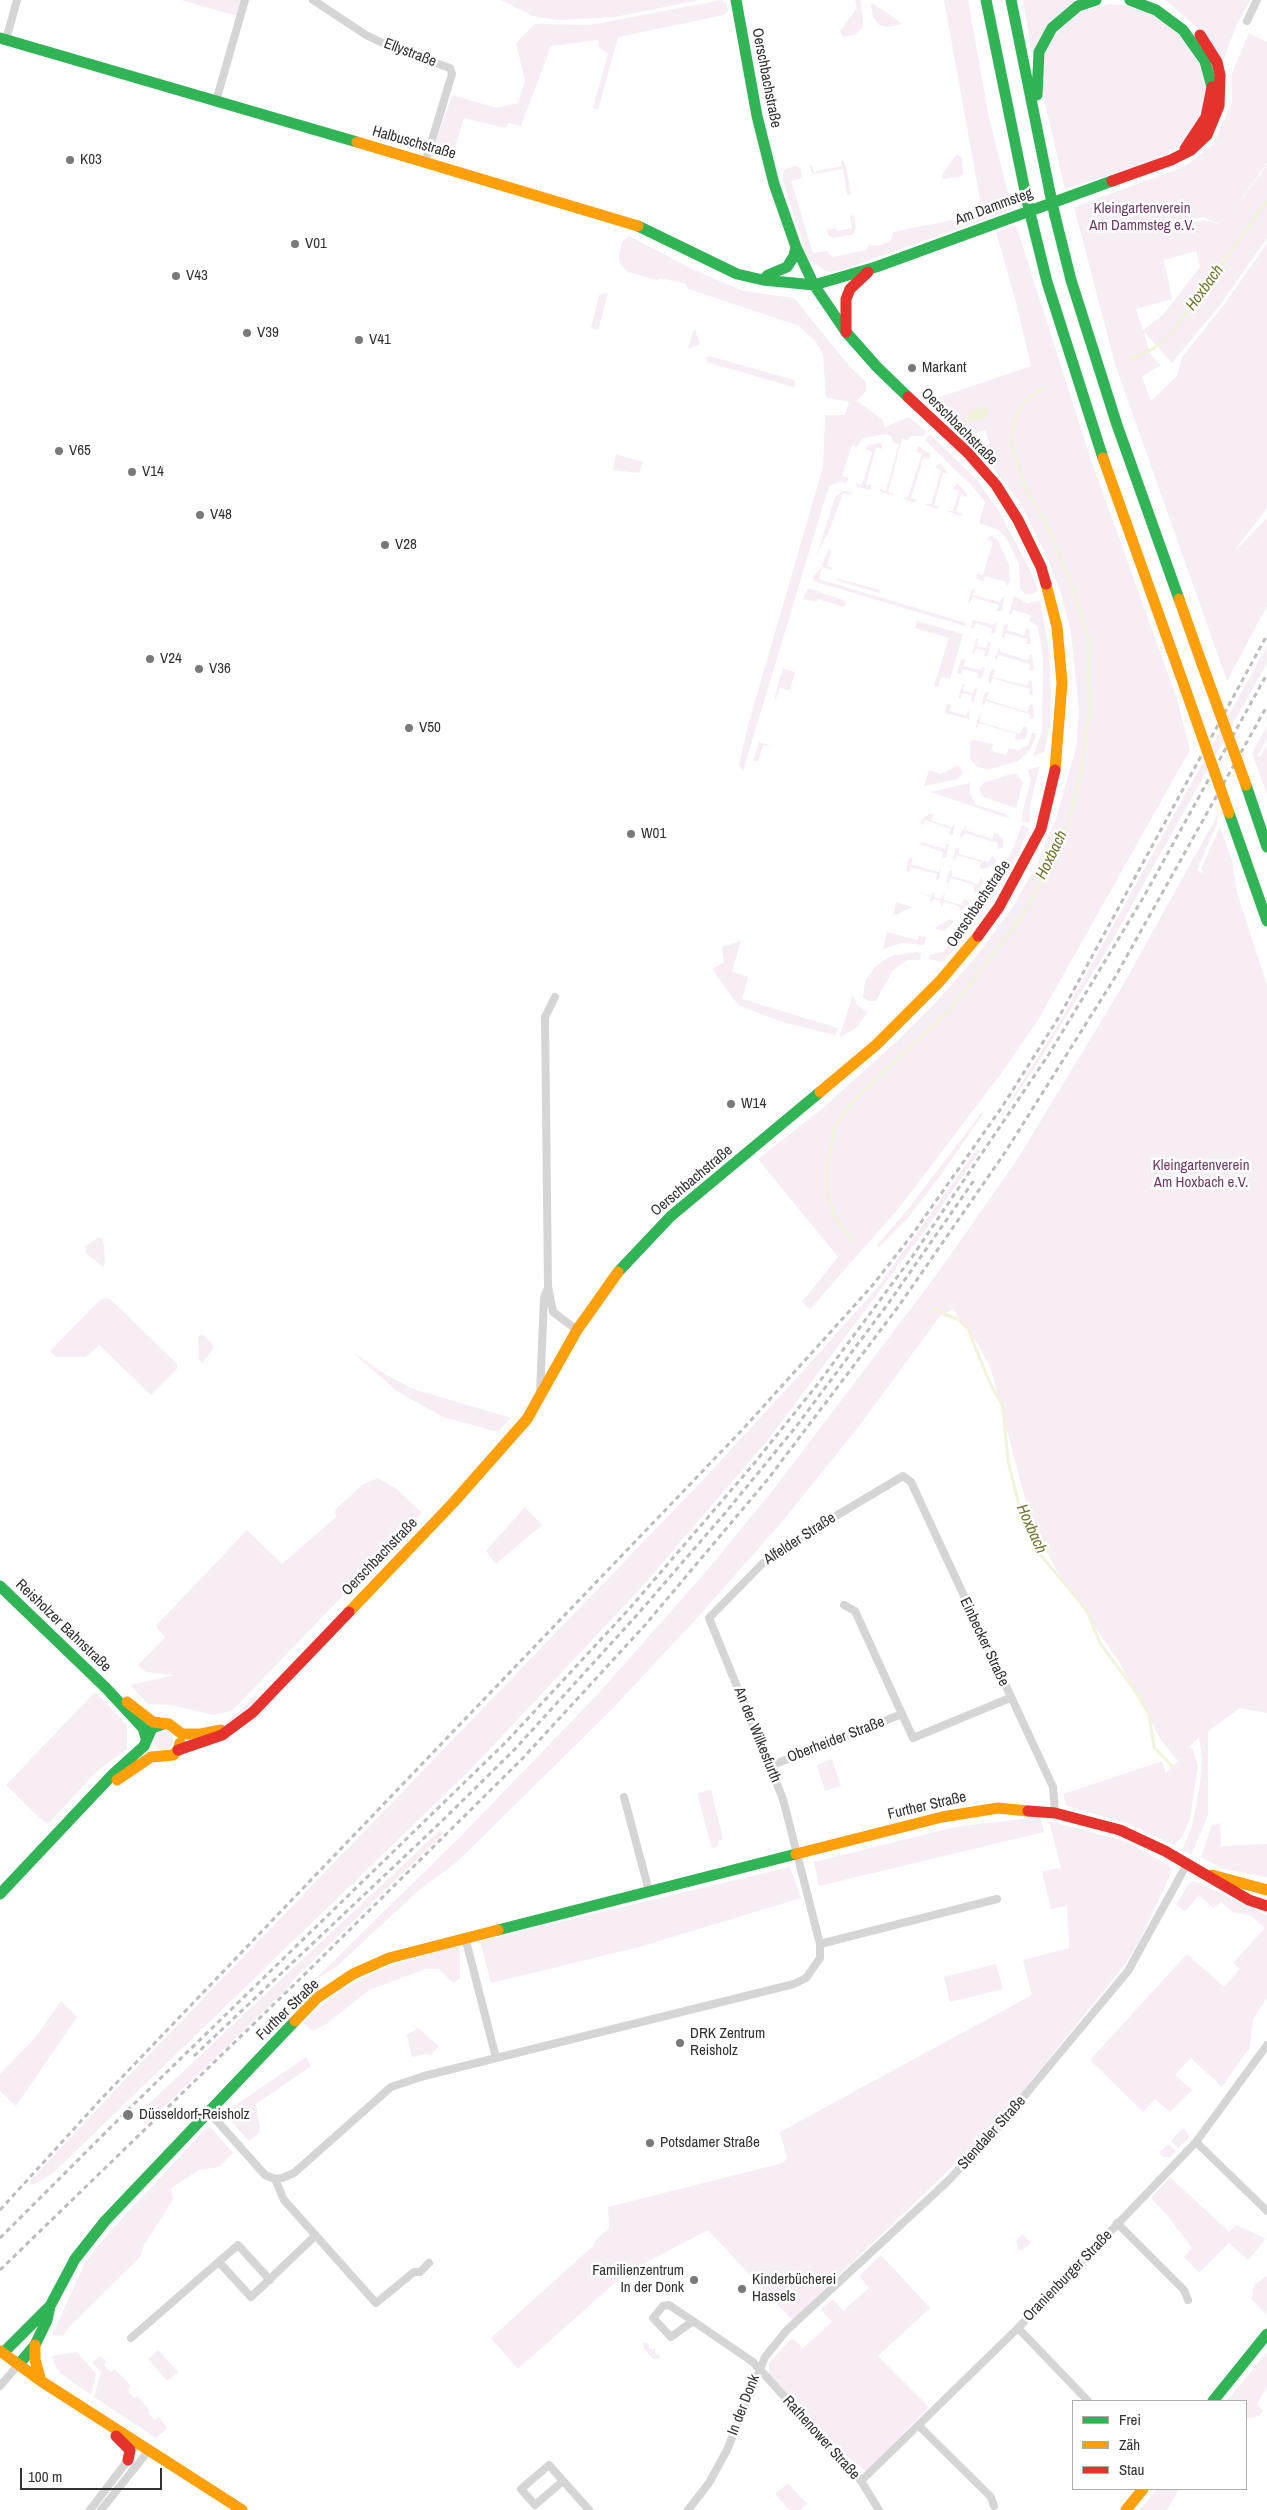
<!DOCTYPE html>
<meta charset="utf-8">
<style>
body{margin:0}
#map{position:relative;width:1267px;height:2510px;overflow:hidden;background:#fff;font-family:"Archivo Narrow",sans-serif}
canvas{display:block}
.legend{position:absolute;left:1072px;top:2400px;width:175px;height:90px;box-sizing:border-box;background:#fff;border:1px solid #adadad;margin:0;padding:6px 9px;list-style:none;font-size:15px;color:#313131}
.legend li{display:flex;align-items:center;gap:10px;height:25px}
.legend b{width:25px;border:1px solid #adadad}
.scale{position:absolute;left:20px;top:2468px;width:142px;height:22px;box-sizing:border-box;border:2px solid #313131;border-top:0;padding-left:6px;font-size:15px;line-height:18px;white-space:nowrap;color:#313131;-webkit-text-stroke:4px #fff;paint-order:stroke}
</style>
<div id="map">
<canvas width="1267" height="2510"></canvas>
<ul class="legend">
<li><b style="height:6px;background:#30b455"></b>Frei</li>
<li><b style="height:6px;background:#ff9f0a"></b>Zäh</li>
<li><b style="height:6px;background:#e5322d"></b>Stau</li>
</ul>
<div class="scale">100 m</div>
</div>
<script>
const g = document.querySelector('canvas').getContext('2d');
g.lineJoin = 'round';
function paint(path, color) { g.fillStyle = color; g.fill(path, 'evenodd'); }
const toPath = rows => new Path2D(rows.map(r => 'M' + r).join(''));
function stroke(path, color, width, dash) { g.strokeStyle = color; g.lineWidth = width; g.lineCap = dash ? 'butt' : 'round'; g.setLineDash(dash || []); g.stroke(path); }
function write(font, color, halo, rows, align = 'center') {
  g.font = font + ' "Archivo Narrow",sans-serif'; g.lineWidth = 5; g.setLineDash([]); g.textBaseline = 'middle'; g.strokeStyle = halo; g.fillStyle = color; for (const [text, x, y, turn = 0] of rows) {
    g.save(); g.translate(x, y); g.rotate((+turn || 0) * Math.PI / 180); g.textAlign = isNaN(turn) ? turn : align; if (halo) g.strokeText(text, 0, 0); g.fillText(text, 0, 0); g.restore();
  }
}
const green = toPath([
 [181,0,242,0,237,16],
 [501,0,700,0,615,17,558,20,533,16],
 [722,0,727,4,728,11,724,15,618,37,598,110,593,108,608,54,599,47,598,40,551,46,521,126,508,123,506,128,464,118,451,160,435,154,433,150,452,95,497,108,518,103,525,81,516,43,535,24,590,25],
 [855,0,860,0,863,20,862,28,856,34,843,37,840,31,857,8],
 [944,0,968,0,989,118,1012,210,841,270,831,272,824,270,809,259,805,249,783,181,784,170,788,168,797,166,801,170,802,178,791,181,813,253,827,251,832,257,867,250,869,245,877,246,889,242,892,238,893,232,948,221,975,212,981,205],
 [1023,0,1083,0,1032,54],
 [1165,0,1250,0,1236,26,1223,61,1206,35],
 [874,4,901,23,900,25,886,27,879,25,873,17,871,5],
 [1110,4,1125,5,1144,10,1172,27,1198,56,1207,86,1206,105,1191,136,1166,155,1148,163,1065,189,1044,99,1041,77,1044,56,1051,38,1080,12],
 [1249,33,1267,42,1267,163,1230,215,1267,165,1267,238,1220,305,1172,363,1144,332,1150,354,1161,365,1142,377,1151,401,1177,376,1182,357,1223,306,1267,243,1267,508,1233,553,1267,518,1267,606,1227,681,1115,364,1074,207,1184,167,1213,145,1232,103,1232,73],
 [1204,217,1221,225,1204,220,1174,225,1173,222],
 [1194,242,1200,267,1163,315,1143,330,1136,309,1172,299,1164,260,1196,251],
 [956,155,962,157,963,174,959,177,943,179,942,175],
 [841,159,845,163,851,194,847,195,843,169,813,174,811,171,810,166,812,164,814,172,842,166],
 [854,215,856,228,854,234,833,238,828,235,827,230,836,228,837,231,852,228,850,216],
 [1016,225,1091,460,1177,699,1190,750,1038,1020,1003,1071,899,1208,810,1309,802,1302,838,1257,758,1159,823,1108,898,1040,937,1001,975,958,1013,907,1037,864,1056,819,1076,748,1079,711,1071,633,1061,593,1047,557,1019,501,978,449,990,444,985,430,973,434,975,441,972,442,932,405,940,397,1031,366,1017,306,996,232],
 [629,236,694,270,743,291,794,298,850,367,866,382,866,391,857,401,882,419,885,427,909,417,927,432,922,436,911,436,908,440,902,439,888,492,894,494,893,496,880,491,880,489,886,491,899,444,893,443,891,436,886,434,863,438,857,447,852,445,842,476,848,478,847,483,839,482,829,486,743,771,739,766,747,729,823,467,825,415,845,415,849,402,826,397,823,354,816,342,799,326,688,289,686,284,660,278,657,280,628,272,620,264,619,255,622,242],
 [605,293,608,294,598,330,591,328,599,295],
 [695,330,700,344,688,349,693,331],
 [709,356,794,380,796,385,793,387,707,362,706,357],
 [930,434,977,480,999,511,1030,570,1038,590,1034,594,1025,594,1020,588,1019,564,1006,538,999,530,979,523,985,502,971,485,925,440],
 [882,443,882,449,876,447,866,484,871,486,870,490,857,487,856,483,862,485,872,452,866,449,868,445],
 [918,446,930,454,929,459,923,458,911,498,917,500,913,503,902,498,908,497,922,454,916,452],
 [616,454,643,462,639,473,613,470],
 [940,463,949,474,943,473,934,505,939,507,936,509,925,504,931,504,941,471,935,467],
 [957,483,967,494,967,497,961,495,956,512,962,514,960,516,947,511,953,511,959,491,953,489],
 [843,491,852,492,851,495,843,493,828,534,824,539,816,558,835,497],
 [992,535,998,541,1009,565,1010,581,1006,589,1006,582,985,576,983,582,976,578,977,574,983,575,993,542,987,540,988,538],
 [829,548,831,551,827,566,833,568,832,570,822,567,819,579,966,623,965,626,816,582,812,578,821,568],
 [836,578,880,590,879,593,836,580],
 [808,588,846,601,845,607,817,599,816,602,803,599],
 [972,589,975,589,973,595,1000,602,1002,597,1004,598,1002,611,997,611,999,605,973,597,970,603,968,603],
 [1014,596,1027,603,1040,601,1048,644,1051,691,1050,725,1044,752,1033,756,1042,731,1043,659,1038,626,1029,621,1031,615,1013,610,1011,615,1009,614],
 [973,620,993,625,997,620,995,633,991,634,992,628,976,623,974,629,971,628],
 [917,621,963,634,950,679,941,677,938,687,934,686,949,638,915,628],
 [1008,624,1007,630,1024,635,1026,629,1029,629,1031,644,1026,644,1027,639,1006,633,1004,638,1002,637,1004,625],
 [976,639,978,639,977,646,986,648,988,642,991,643,987,657,984,656,986,651,976,648,974,654,972,653],
 [1000,646,1000,652,1028,660,1030,655,1032,655,1034,670,1029,670,1030,664,999,655,996,660,995,657],
 [1267,646,1267,663,1108,948,1036,1066,994,1127,1061,1020],
 [961,659,965,660,964,666,980,670,983,666,985,669,982,678,977,679,979,673,963,669,961,674,957,674],
 [783,668,795,672,790,690,780,688,776,699,774,699],
 [995,669,993,677,1027,686,1029,680,1032,681,1033,695,1029,694,1030,689,992,678,990,684,988,680,991,670],
 [963,684,965,684,963,691,973,693,975,688,977,689,974,702,971,702,972,696,967,694,962,693,961,699,958,698],
 [985,692,989,692,986,699,1027,712,1030,704,1033,705,1034,718,1029,719,1030,714,986,701,983,706,982,702],
 [947,704,951,705,950,711,966,716,968,710,969,711,969,719,945,713],
 [980,714,980,722,1020,734,1023,727,1026,727,1028,730,1025,739,1015,740,1016,734,979,723,977,728,976,728,978,716],
 [1267,726,1267,739,1257,756,1260,757,1267,745,1267,795,1252,753],
 [1032,733,1035,733,1035,738,1030,750,1018,761,987,770,976,766,970,759,970,741,974,740,993,744,991,751,1006,755,1009,748,1019,750,1028,745],
 [759,742,773,746,763,745,758,762,753,761],
 [959,765,963,774,957,779,924,786,929,770,941,774],
 [1040,766,1030,805,1030,823,1022,821,1022,814,1031,780,1028,770],
 [1011,774,1016,774,1023,782,1016,808,984,797,981,794,980,788,983,783],
 [970,783,970,793,976,805,1006,814,1010,819,931,792],
 [929,814,933,814,932,821,952,827,955,822,953,834,949,835,951,829,925,820,921,827,922,819],
 [1218,814,1217,824,1197,870,1204,874,1201,869,1220,827,1232,860,1237,893,1267,985,1267,1713,1240,1708,1208,1731,1208,1815,1191,1855,1182,1850,1192,1826,1200,1784,1202,1758,1199,1737,1189,1747,1193,1749,1198,1766,1190,1819,1182,1837,1174,1845,1129,1824,1067,1806,1063,1794,1162,1761,1166,1773,1180,1759,1177,1760,1161,1740,1119,1662,1055,1568,1031,1521,990,1366,977,1343,953,1309,940,1316,860,1425,781,1523,698,1617,612,1709,458,1861,418,1891,336,1967,312,1982,460,1837,597,1695,710,1567,777,1485,937,1274,1017,1160,1123,985],
 [966,824,965,830,992,839,994,833,998,834,1004,840,1003,848,997,849,998,843,965,833,961,838,960,835],
 [1022,825,1029,829,1014,861,995,894,948,957,942,962,929,959,930,955,943,952,980,903,1012,851],
 [921,842,945,849,947,843,949,844,946,857,942,858,943,852,920,844],
 [959,847,959,854,988,862,992,856,997,861,992,866,984,869,980,868,981,862,957,855,955,861,953,858,956,848],
 [909,858,913,858,911,864,938,872,941,867,939,879,936,880,937,874,911,867,909,872,906,871],
 [952,870,952,876,978,884,981,878,984,882,979,889,974,892,974,885,951,878,948,884,946,881,949,871],
 [911,890,931,896,934,890,934,897,941,899,945,892,944,900,962,905,963,899,966,899,970,903,960,912,960,907,944,901,942,907,940,901,934,899,929,904,931,897],
 [896,902,912,907,893,916],
 [950,919,954,922,944,931,934,928],
 [887,932,917,940,919,936,926,937,924,945,902,943,883,949],
 [741,941,732,972,748,977,742,999,838,1028,835,1035,779,1021,738,1005,712,969,724,962,722,947],
 [917,952,921,953,920,960,908,960,893,970,876,1001,869,1001,863,998,865,981,876,966,891,956],
 [853,995,857,1005,868,1012,856,1028,839,1038],
 [982,1112,983,1114,938,1179,908,1218,879,1247,877,1245,908,1209],
 [977,1149,980,1151,926,1229,767,1441,639,1590,470,1770,52,2174,32,2185,29,2182,113,2092,701,1482,793,1382,877,1288],
 [97,1238,102,1238,104,1245,105,1263,103,1267,86,1253,85,1247],
 [105,1298,110,1299,177,1364,177,1369,151,1395,99,1345,86,1357,56,1357,50,1351,100,1300],
 [202,1334,212,1343,213,1349,202,1363,199,1360,198,1336],
 [351,1351,388,1376,413,1389,511,1418,498,1432,443,1417,398,1392],
 [378,1478,398,1490,422,1513,232,1711,213,1715,172,1705,148,1704,130,1685,175,1675,146,1672,138,1665,165,1637,156,1626,247,1530,282,1564,336,1517,335,1510,362,1485],
 [525,1507,542,1525,496,1564,486,1551],
 [95,1692,127,1725,127,1749,97,1771,47,1825,6,1785],
 [255,1694,257,1700,243,1714,221,1726,242,1709],
 '153 1740a10 10 0 1 1 20 0a10 10 0 1 1-20 0Z',
 [832,1759,841,1786,825,1791,817,1765],
 [711,1790,723,1839,718,1841,719,1845,712,1849,697,1793],
 [1040,1817,1044,1832,819,1886,814,1862,955,1827],
 [1049,1821,1127,1842,1170,1866,1172,1871,1139,1942,1123,1967,992,2129,792,2320,708,2230,626,2273,518,2369,491,2338,593,2246,597,2239,609,2228,608,2207,783,2163,787,2158,780,2132,1032,1995,1023,1960,1069,1948,1067,1906,1051,1909,1042,1871,1061,1868],
 [1220,1823,1221,1846,1267,1844,1267,1877,1223,1869,1201,1857,1212,1825],
 [440,1830,443,1834,293,1980,290,1986,146,2124,137,2115],
 [790,1867,801,1898,639,1947,491,1983,480,1941],
 [1194,1881,1267,1915,1267,1998,1253,2019,1250,2047,1222,2087,1191,2058,1175,2075,1192,2090,1170,2112,1155,2099,1143,2112,1090,2060,1187,1954,1224,1987,1240,1969,1233,1963,1265,1928,1250,1915,1234,1913,1221,1902,1213,1908,1199,1895,1185,1912,1176,1904,1189,1883],
 [460,1945,460,1978,453,1983,439,1969,426,1969,369,1990,325,2025,312,2031,303,2023,329,1999,363,1978,387,1967],
 [996,1964,1003,1989,950,2002,944,1977],
 [61,2001,77,2017,16,2106,0,2091,0,2074,35,2038],
 [418,2028,439,2046,431,2055,426,2054,412,2057,407,2035],
 [306,2057,311,2066,256,2104,260,2131,249,2141,224,2113],
 [207,2127,211,2128,233,2153,219,2167,199,2170,171,2188,173,2200,144,2245,140,2257,69,2327,63,2336,52,2335,86,2261,106,2236],
 [1183,2128,1190,2137,1178,2148,1171,2141],
 [1168,2144,1176,2151,1170,2157,1164,2157,1159,2153],
 [1170,2177,1229,2232,1236,2225,1266,2239,1248,2260,1229,2243,1199,2273,1184,2257,1192,2248,1167,2215,1151,2198],
 [1022,2234,1031,2242,1022,2251,1018,2249,1016,2241],
 [881,2255,930,2308,878,2356,929,2407,866,2471,839,2450,769,2374,769,2363,792,2338,803,2348,832,2322,821,2310,833,2299,843,2311,869,2288,859,2276],
 [1267,2276,1267,2311,1265,2314,1252,2299,1254,2285],
 [643,2342,649,2344,649,2349,655,2349,655,2354,660,2355,659,2359,653,2359,644,2349],
 [158,2350,178,2372,167,2381,148,2359],
 [77,2352,96,2374,91,2395,60,2373,54,2363,52,2356],
 [1267,2352,1267,2387,1257,2404,1263,2411,1259,2416,1246,2419,1246,2401,1227,2401],
 [100,2356,106,2361,104,2365,106,2368,111,2372,115,2369,131,2386,127,2390,134,2398,137,2396,139,2398,149,2410,148,2413,155,2420,159,2417,162,2421,167,2428,156,2438,94,2397,101,2372,92,2362],
 [788,2483,807,2504,800,2510,789,2510,775,2494],
 [1157,2489,1179,2489,1167,2510,1140,2510]
]);
const water = toPath([
 [984,407,987,407,989,413,985,418,978,421,969,420,963,426,961,423,972,410]
]);
const stream = toPath([
 [1130,359,1153,349,1173,331,1267,201],
 [852,1240,835,1218,827,1193,827,1168,834,1130,843,1113,856,1098,950,1009,1019,921,1050,867,1064,837,1082,768,1089,713,1088,637,1073,588,1046,523,1027,492,1011,442,1015,415,1024,402,1043,388],
 [935,1308,944,1314,958,1319,968,1329,989,1381,1003,1407,1008,1461,1019,1505,1039,1553,1086,1609,1100,1643,1133,1688,1149,1714,1154,1747,1172,1766]
]);
const street = toPath([
 [313,0,366,35,395,49,450,68,452,74,425,163],
 [1247,21,1257,0],
 [6,40,17,0],
 [216,101,245,0],
 [555,997,545,1017,548,1286,553,1312,577,1330],
 [540,1393,544,1298,548,1288],
 [844,1605,855,1611,902,1714],
 [770,1766,902,1714,913,1738,1010,1698],
 [624,1797,649,1891],
 [465,1937,496,2058],
 [820,1944,997,1899],
 [209,2112,265,2175,275,2179,282,2178,294,2173,391,2087,424,2076,794,1984,806,1978,820,1958,820,1944,783,1799,709,1618,762,1564,804,1535,903,1476,911,1482,1053,1787,1055,1813],
 [1196,2142,1267,2211],
 [275,2179,284,2200,376,2303,414,2272,420,2272,429,2263],
 [1117,2223,1184,2290,1188,2300],
 [219,2262,251,2297,316,2235],
 [693,2321,669,2305,663,2306,653,2318,671,2337,693,2321,753,2362,861,2481,879,2510],
 [1018,2328,1088,2401],
 [131,2338,238,2245,270,2280],
 [0,2386,19,2364],
 [919,2426,991,2497,994,2506],
 [563,2481,535,2505,521,2489,549,2465,589,2510],
 [861,2481,1018,2328,1196,2142,1267,2045],
 [90,2510,128,2460],
 [101,2510,149,2450],
 [688,2510,709,2483,727,2450,765,2357,787,2330,947,2182,995,2131,1128,1971,1187,1864]
]);
const fast = toPath([
 [736,0,757,116,774,184,796,247,814,285,846,332,877,367,908,397],
 [986,0,1027,201],
 [1011,0,1050,193],
 [1130,0,1156,10,1183,30,1205,61,1212,87],
 [0,38,357,142],
 [1037,95,1039,52,1052,28,1078,6,1096,0],
 [1055,216,1071,280,1117,425,1179,599],
 [1032,221,1047,282,1103,458],
 [638,226,737,274,763,280,814,285,876,267,1112,181],
 [763,280,768,275,787,267,794,256,796,247],
 [1246,785,1267,847],
 [1229,813,1267,921],
 [618,1272,671,1216,820,1092],
 [0,1586,106,1688,143,1728,146,1738],
 [0,1894,113,1774,144,1746,152,1728,163,1724],
 [498,1930,796,1854],
 [4,2352,50,2306],
 [19,2364,35,2345,47,2320,50,2306,75,2259,105,2221,295,2021],
 [1213,2401,1267,2334]
]);
const slow = toPath([
 [357,142,638,226],
 [1103,458,1186,691],
 [1046,584,1057,627,1062,683,1055,770],
 [1179,599,1202,664],
 [820,1092,876,1045,940,981,978,936],
 [349,1612,453,1503,527,1419,577,1330,618,1272],
 [127,1702,153,1722,169,1724,182,1734,201,1734,221,1730],
 [117,1780,151,1757,173,1755,178,1750,180,1743],
 [796,1854,942,1817,998,1808,1028,1811],
 [1212,1875,1267,1890],
 [295,2021,317,1998,353,1974,389,1958,498,1930],
 [35,2345,35,2360,41,2381],
 [0,2351,41,2381,242,2510],
 [1126,2510,1143,2489]
]);
const jam = toPath([
 [1200,35,1217,62,1220,75],
 [1185,149,1206,117,1212,87],
 [1112,181,1171,160,1191,150,1207,135,1219,106,1220,75],
 [846,332,846,299,850,289,868,272],
 [908,397,968,453,996,485,1018,520,1041,567,1046,584],
 [978,936,999,907,1041,829,1055,770],
 [178,1750,222,1735,253,1712,349,1612],
 [1028,1811,1055,1813,1120,1830,1165,1851,1249,1900,1267,1906],
 [116,2436,130,2450,128,2460]
]);
const rail = toPath([
 [194,2056,443,1820,515,1749,637,1615,726,1512,795,1428,890,1301,975,1179],
 [0,2210,103,2097,743,1429,872,1286,912,1235,1002,1107,1059,1017,1267,635],
 [0,2238,134,2104,507,1741,630,1608,752,1466,817,1385,912,1257,1049,1054,1143,898,1267,674],
 [0,2270,303,1976,523,1758,646,1624,768,1479,898,1307,1006,1151,1114,979,1267,706]
]);
const fastBridge = toPath([
 [1050,193,1055,216],
 [1027,201,1032,221]
]);
const slowBridge = toPath([
 [1202,664,1246,785],
 [1186,691,1229,813]
]);
const markers = [
 [70,160,5,"#797979"],
 [295,244,5,"#797979"],
 [176,276,5,"#797979"],
 [247,333,5,"#797979"],
 [359,340,5,"#797979"],
 [912,368,5,"#797979"],
 [59,451,5,"#797979"],
 [132,472,5,"#797979"],
 [200,515,5,"#797979"],
 [385,545,5,"#797979"],
 [150,659,5,"#797979"],
 [199,669,5,"#797979"],
 [409,728,5,"#797979"],
 [631,834,5,"#797979"],
 [731,1104,5,"#797979"],
 [680,2043,5,"#797979"],
 [128,2115,6,"#797979"],
 [650,2143,5,"#797979"],
 [694,2280,5,"#797979"],
 [742,2289,5,"#797979"]
];
const streetNames = [
 ["Ellystraße",410,53,21],
 ["Oerschbachstraße",766,78,79],
 ["Halbuschstraße",414,143,16],
 ["Am Dammsteg",994,207,-20],
 ["Oerschbachstraße",959,427,45],
 ["Oerschbachstraße",979,904,-56],
 ["Oerschbachstraße",692,1181,-40],
 ["Alfelder Straße",800,1539,-33],
 ["Oerschbachstraße",380,1557,-46],
 ["Reisholzer Bahnstraße",63,1626,44],
 ["Einbecker Straße",984,1642,65],
 ["An der Wilkesfurth",757,1735,68],
 ["Oberheider Straße",836,1740,-21],
 ["Further Straße",927,1806,-13],
 ["Further Straße",288,2010,-44],
 ["Stendaler Straße",992,2133,-48],
 ["Oranienburger Straße",1068,2276,-46],
 ["In der Donk",744,2405,-69],
 ["Rathenower Straße",821,2438,48]
];
const poiNames = [
 ["K03",80,160],
 ["V01",305,244],
 ["V43",186,276],
 ["V39",257,333],
 ["V41",369,340],
 ["Markant",922,368],
 ["V65",69,451],
 ["V14",142,472],
 ["V48",210,515],
 ["V28",395,545],
 ["V24",160,659],
 ["V36",209,669],
 ["V50",419,728],
 ["W01",641,834],
 ["W14",741,1104],
 ["DRK Zentrum",690,2034],
 ["Reisholz",690,2051],
 ["Düsseldorf-Reisholz",139,2115],
 ["Potsdamer Straße",660,2143],
 ["Familienzentrum",684,2271,"right"],
 ["In der Donk",684,2288,"right"],
 ["Kinderbücherei",752,2280],
 ["Hassels",752,2297]
];
const parkNames = [
 ["Kleingartenverein",1142,209],
 ["Am Dammsteg e.V.",1142,226],
 ["Kleingartenverein",1201,1166],
 ["Am Hoxbach e.V.",1201,1183]
];
const waterNames = [
 ["Hoxbach",1205,288,-54],
 ["Hoxbach",1052,855,-64],
 ["Hoxbach",1031,1529,66]
];
paint(green, '#f6edf5');
paint(water, '#f2f3db');
stroke(stream, '#f2f3db', 3);
stroke(street, '#d5d5d5', 8);
stroke(fast, '#30b455', 11);
stroke(slow, '#ff9f0a', 11);
stroke(jam, '#e5322d', 11);
stroke(rail, '#bdbdbd', 3, [5, 4]);
stroke(fastBridge, '#30b455', 11);
stroke(slowBridge, '#ff9f0a', 11);
for (const [x, y, r, color] of markers) { const dot = new Path2D(); dot.arc(x, y, r, 0, 2 * Math.PI); g.fillStyle = color; g.fill(dot); stroke(dot, '#fff', 2); }
write('15px', '#313131', '#fff', streetNames);
write('15px', '#313131', '#fff', poiNames, 'left');
write('15px', '#6f3c67', '#fff', parkNames);
write('italic 16px', '#747630', '#fff', waterNames);
</script>
